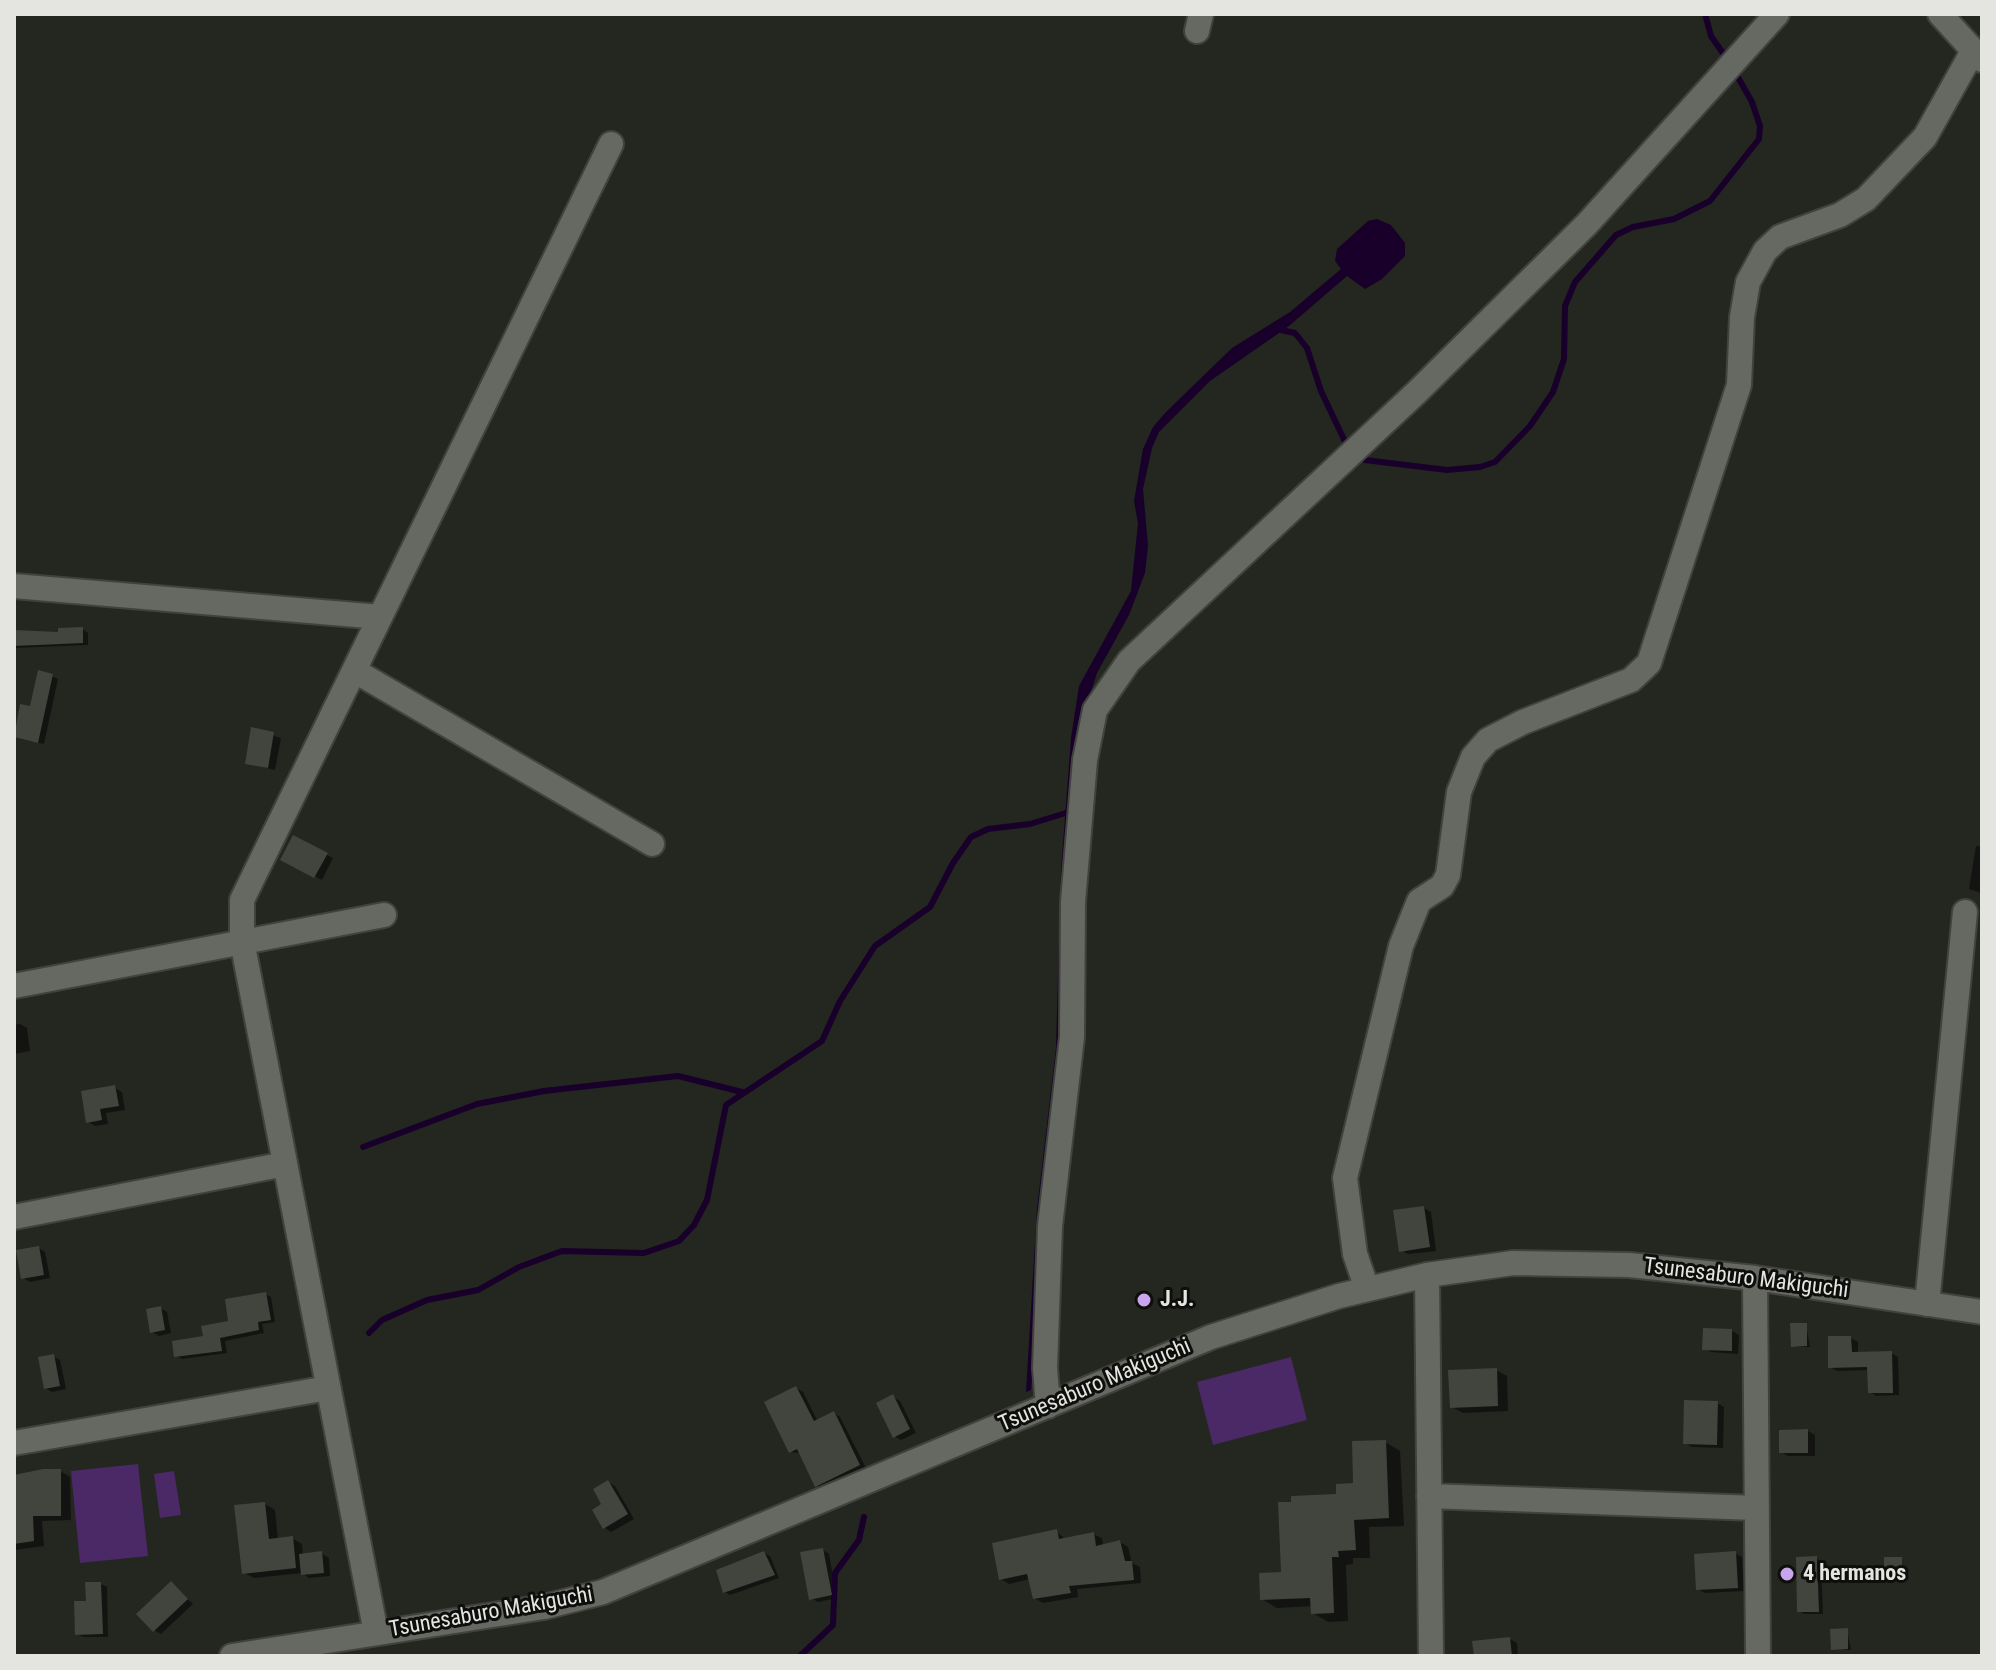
<!DOCTYPE html>
<style>
body{margin:0}
#map{position:relative;width:1996px;height:1670px;overflow:hidden;background:#242620;font-family:"Roboto Condensed",sans-serif}
canvas{display:block}
.frame{position:absolute;inset:0;border:16px solid #e4e5e1;pointer-events:none}
</style>
<div id="map">
<canvas width="1996" height="1670"></canvas>
<div class="frame"></div>
</div>
<script>
const g = document.querySelector('canvas').getContext('2d');
g.lineJoin = 'round';
function paint(path, color) { g.fillStyle = color; g.fill(path, 'evenodd'); }
const toPath = rows => new Path2D(rows.map(r => 'M' + r).join(''));
function stroke(path, color, width, dash) { g.strokeStyle = color; g.lineWidth = width; g.lineCap = dash ? 'butt' : 'round'; g.setLineDash(dash || []); g.stroke(path); }
function write(font, color, halo, rows, align = 'center') {
  g.font = font + ' "Roboto Condensed",sans-serif'; g.lineWidth = 6; g.setLineDash([]); g.textBaseline = 'middle'; g.strokeStyle = halo; g.fillStyle = color; for (const [text, x, y, turn = 0] of rows) {
    g.save(); g.translate(x, y); g.rotate((+turn || 0) * Math.PI / 180); g.textAlign = isNaN(turn) ? turn : align; if (halo) g.strokeText(text, 0, 0); g.fillText(text, 0, 0); g.restore();
  }
}
const green = toPath([
 [1291,1357,1307,1420,1213,1445,1197,1382],
 [138,1464,148,1556,80,1563,71,1471],
 [174,1471,181,1515,160,1518,154,1474]
]);
const water = toPath([
 [1377,219,1391,225,1405,243,1405,256,1382,279,1365,289,1347,276,1289,326,1210,381,1159,432,1152,448,1143,489,1148,546,1145,573,1129,615,1097,673,1077,735,1066,1011,1031,1390,1026,1392,1037,1209,1056,1048,1061,870,1071,738,1079,686,1131,591,1138,523,1134,501,1143,449,1153,427,1166,412,1232,348,1290,312,1341,269,1335,261,1337,249,1368,221]
]);
const shadow = toPath([
 [82,629,88,633,88,645,14,648,14,632,60,634],
 [52,676,58,679,44,744,21,739,15,736],
 [253,730,281,738,275,770,247,763],
 [294,837,333,858,322,880,283,859],
 [1976,846,1982,847,1982,893,1969,889],
 [20,1024,27,1028,30,1051,14,1054,14,1025],
 [115,1088,122,1092,125,1110,106,1113,108,1124,95,1126,88,1122],
 [1424,1208,1431,1212,1436,1251,1408,1254,1401,1250],
 [39,1248,45,1252,50,1278,30,1282,23,1278],
 [265,1294,271,1297,275,1322,262,1324,264,1333,225,1341,227,1353,182,1359,176,1355,231,1323],
 [160,1308,167,1312,171,1333,159,1336,152,1332],
 [1806,1325,1810,1347,1796,1347,1793,1345],
 [1732,1331,1739,1335,1738,1354,1711,1352,1705,1348],
 [1851,1338,1858,1342,1858,1354,1891,1353,1898,1357,1899,1395,1876,1396,1870,1392,1869,1370,1837,1371,1830,1367],
 [53,1356,60,1360,66,1389,52,1392,45,1388],
 [1496,1370,1507,1376,1508,1411,1463,1413,1452,1407],
 [796,1388,803,1392,818,1422,834,1413,840,1417,866,1468,823,1489,817,1485,801,1453,790,1452],
 [893,1397,900,1401,916,1433,901,1440,894,1436],
 [1717,1403,1724,1407,1723,1448,1692,1447,1685,1443],
 [1808,1431,1815,1435,1815,1456,1788,1456,1781,1452],
 [1385,1442,1400,1451,1404,1526,1369,1527,1370,1558,1353,1558,1353,1564,1346,1565,1348,1621,1328,1622,1313,1613,1312,1606,1277,1608,1262,1599,1338,1496,1355,1485],
 [60,1471,70,1477,71,1520,42,1521,44,1546,14,1550,14,1477],
 [608,1482,615,1486,634,1519,611,1532,605,1528],
 [265,1504,275,1510,278,1540,292,1538,302,1544,303,1556,322,1554,329,1558,330,1576,309,1578,302,1573,254,1578,244,1573],
 [1056,1531,1066,1540,1093,1534,1102,1538,1103,1546,1120,1542,1128,1547,1132,1563,1140,1567,1141,1583,1077,1589,1078,1597,1043,1603,1034,1598,1030,1579,1009,1584,1001,1579],
 [823,1550,829,1554,837,1598,818,1602,811,1598],
 [764,1553,770,1556,779,1578,730,1595,725,1592],
 [1735,1553,1742,1557,1744,1591,1705,1593,1698,1589],
 [1816,1558,1821,1561,1823,1614,1804,1614,1799,1611],
 [1901,1559,1904,1582,1886,1580],
 [101,1584,107,1587,108,1637,83,1637,77,1634],
 [171,1584,193,1604,161,1634,154,1630],
 [1847,1630,1851,1650,1832,1649],
 [1510,1639,1517,1643,1518,1656,1476,1656]
]);
const stream = toPath([
 [1705,14,1711,36,1727,59],
 [1276,329,1295,333,1307,348,1321,391,1349,450],
 [1358,456,1365,460,1447,470,1480,467,1495,462,1530,426,1553,392,1564,359,1565,306,1575,282,1616,235,1633,227,1674,219,1710,201,1759,139,1760,126,1752,102,1735,72],
 [363,1147,477,1104,544,1091,678,1076,742,1092],
 [369,1333,382,1320,427,1300,478,1290,519,1267,562,1251,644,1253,679,1241,694,1225,707,1200,726,1105,822,1041,840,1001,875,946,930,907,953,863,971,837,988,829,1030,824,1069,812],
 [800,1656,833,1625,835,1573,859,1540,864,1517]
]);
const building = toPath([
 [83,627,83,643,14,646,14,630,58,632,58,628],
 [38,670,53,674,38,743,14,737,20,704,30,706],
 [251,727,274,732,268,768,245,764],
 [293,835,328,853,314,878,280,860],
 [115,1085,119,1106,100,1109,102,1120,86,1123,81,1091],
 [1424,1206,1430,1247,1399,1252,1393,1210],
 [39,1246,44,1275,21,1279,16,1250],
 [266,1292,271,1320,258,1322,259,1330,220,1338,222,1351,174,1357,172,1341,203,1336,201,1326,228,1321,225,1299],
 [161,1306,165,1330,150,1333,146,1309],
 [1790,1323,1807,1323,1807,1346,1791,1347],
 [1703,1328,1732,1329,1732,1351,1702,1350],
 [1828,1336,1851,1336,1852,1352,1892,1351,1893,1393,1868,1393,1867,1367,1828,1368],
 [54,1354,60,1386,44,1389,38,1357],
 [1497,1368,1498,1406,1450,1408,1448,1370],
 [796,1386,814,1421,834,1411,860,1465,815,1487,797,1449,789,1453,764,1402],
 [893,1394,910,1429,893,1438,876,1403],
 [1684,1400,1718,1401,1717,1445,1683,1444],
 [1808,1429,1808,1453,1779,1453,1779,1430],
 [1386,1440,1389,1518,1354,1520,1356,1550,1338,1551,1339,1557,1332,1557,1334,1613,1311,1614,1310,1598,1260,1600,1259,1573,1281,1572,1278,1502,1291,1502,1291,1496,1336,1494,1336,1484,1353,1483,1352,1441],
 [43,1469,61,1469,61,1516,33,1516,34,1541,14,1544,14,1475],
 [608,1480,628,1514,603,1529,592,1510,601,1504,593,1489],
 [265,1502,269,1539,293,1536,296,1568,242,1574,234,1505],
 [1057,1529,1059,1539,1094,1532,1096,1546,1120,1540,1125,1561,1132,1561,1134,1580,1069,1586,1071,1593,1033,1599,1027,1574,999,1580,992,1543],
 [823,1548,832,1595,809,1600,800,1552],
 [322,1551,324,1573,301,1575,299,1554],
 [764,1551,775,1575,723,1593,716,1570],
 [1736,1551,1738,1588,1696,1590,1694,1554],
 [1817,1556,1819,1612,1797,1612,1796,1557],
 [1884,1557,1902,1557,1902,1581,1884,1581],
 [171,1581,188,1599,153,1632,136,1614],
 [85,1582,101,1582,103,1634,75,1635,74,1601,86,1601],
 [1848,1628,1848,1649,1831,1650,1830,1629],
 [1510,1637,1512,1656,1474,1656,1472,1641]
]);
const minor = toPath([
 [1940,14,1982,60],
 [1197,31,1201,14],
 [14,586,380,617],
 [355,671,652,844],
 [14,986,384,915],
 [14,1217,285,1164],
 [1427,1275,1431,1656],
 [1755,1278,1758,1656],
 [1367,1289,1355,1254,1345,1178,1401,946,1419,901,1442,886,1448,875,1459,792,1473,757,1488,740,1523,722,1631,680,1649,663,1739,385,1742,317,1748,282,1765,251,1780,237,1840,215,1866,199,1925,137,1973,51],
 [1927,1304,1965,912],
 [1048,1406,1045,1368,1050,1226,1072,1037,1073,902,1085,760,1095,710,1129,661,1416,393,1587,224,1777,14],
 [14,1443,328,1388],
 [1429,1496,1756,1508],
 [376,1633,242,941,242,900,611,144],
 [232,1656,544,1607,603,1592,1211,1337,1339,1296,1427,1275,1513,1263,1629,1265,1755,1278,1982,1312]
]);
const markers = [
 [1144,1300,8,"#c9a5ee"],
 [1787,1574,8,"#c9a5ee"]
];
const streetNames = [
 ["Tsunesaburo Makiguchi",1746,1279,7],
 ["Tsunesaburo Makiguchi",1095,1386,-23],
 ["Tsunesaburo Makiguchi",491,1613,-10]
];
const poiNames = [
 ["J.J.",1160,1300],
 ["4 hermanos",1803,1574]
];
paint(green, '#4a2966');
paint(water, '#18002a');
paint(shadow, '#0007');
stroke(stream, '#18002a', 6);
paint(building, '#42443e');
stroke(minor, '#41423e', 28);
stroke(minor, '#666962', 24);
for (const [x, y, r, color] of markers) { const dot = new Path2D(); dot.arc(x, y, r, 0, 2 * Math.PI); g.fillStyle = color; g.fill(dot); stroke(dot, '#0e0f0c', 3); }
write('22px', '#e4e5e1', '#0e0f0c', streetNames);
write('bold 22px', '#e4e5e1', '#0e0f0c', poiNames, 'left');
</script>
